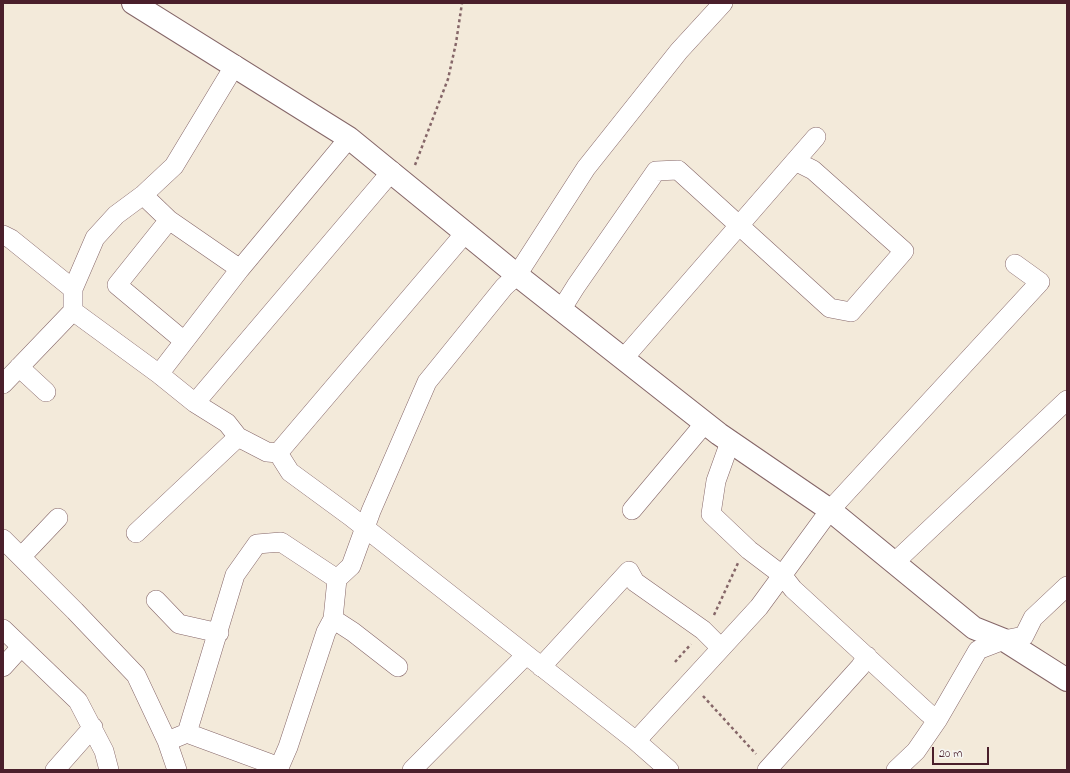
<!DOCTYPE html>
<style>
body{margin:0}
#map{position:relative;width:1070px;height:773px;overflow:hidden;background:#f3eada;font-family:"Indie Flower",sans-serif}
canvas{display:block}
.frame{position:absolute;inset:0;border:4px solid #4a1f2b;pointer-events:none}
.scale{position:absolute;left:932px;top:747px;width:57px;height:18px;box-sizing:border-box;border:2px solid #4a1f2b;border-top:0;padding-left:5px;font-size:12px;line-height:14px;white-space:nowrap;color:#4a1f2b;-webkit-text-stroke:3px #f6f6f2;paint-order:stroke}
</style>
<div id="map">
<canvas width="1070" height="773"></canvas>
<div class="frame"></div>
<div class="scale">20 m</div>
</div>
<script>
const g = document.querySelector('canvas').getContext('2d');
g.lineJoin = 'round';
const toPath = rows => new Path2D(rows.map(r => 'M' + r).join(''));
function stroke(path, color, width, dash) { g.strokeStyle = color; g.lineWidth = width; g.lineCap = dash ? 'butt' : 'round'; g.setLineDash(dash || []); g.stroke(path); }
const path = toPath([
 [415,165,448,79,456,43,462,3],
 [714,615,738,563],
 [675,662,691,644],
 [703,696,756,754]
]);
const minor = toPath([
 [349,138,240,269,159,374,195,403,227,423,238,437,267,452,278,453,290,472,350,516,636,741,669,770],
 [143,195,169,220,240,269],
 [169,220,117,285,184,341],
 [3,235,11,239,73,289],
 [561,310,576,286,656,171,678,170,830,308,851,312,904,251,813,170,795,161],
 [73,311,159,374],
 [623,359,816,137],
 [19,367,46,392],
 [3,384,73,311,73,289,95,238,116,215,143,195,174,166,235,65],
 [195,403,392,171],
 [730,442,716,481,711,514,749,550,782,575,793,589,928,713,938,719],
 [278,453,466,232],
 [632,510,705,423],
 [136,533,238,437],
 [3,539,75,611,136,675,167,741,177,770],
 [21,557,58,518],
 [895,562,1067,400],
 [156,600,179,624,219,633],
 [333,619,353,632,398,667],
 [3,629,78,701,104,751,109,770],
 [3,667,21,647],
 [541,667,629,571,635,582,703,630,721,648],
 [187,733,235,575,257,544,281,542,337,579],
 [175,738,187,733,279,767],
 [636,741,759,607,830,510,1040,282,1015,264],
 [55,770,93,727],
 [278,770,288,747,326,632,333,619,337,579,351,566,371,511,427,382,504,287,517,275,586,168,679,51,723,3],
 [412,770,526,655],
 [767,770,860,667,867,656],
 [896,770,916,751,938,719,978,650,1004,640,1024,636,1033,618,1067,586]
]);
const tertiary = toPath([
 [133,3,349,138,517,275,719,434,830,510,974,628,1004,640,1067,680]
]);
stroke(minor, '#856668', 20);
stroke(tertiary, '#856668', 24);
stroke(path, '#856668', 2.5, [3, 3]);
stroke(minor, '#fff', 19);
stroke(tertiary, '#fff', 22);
</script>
